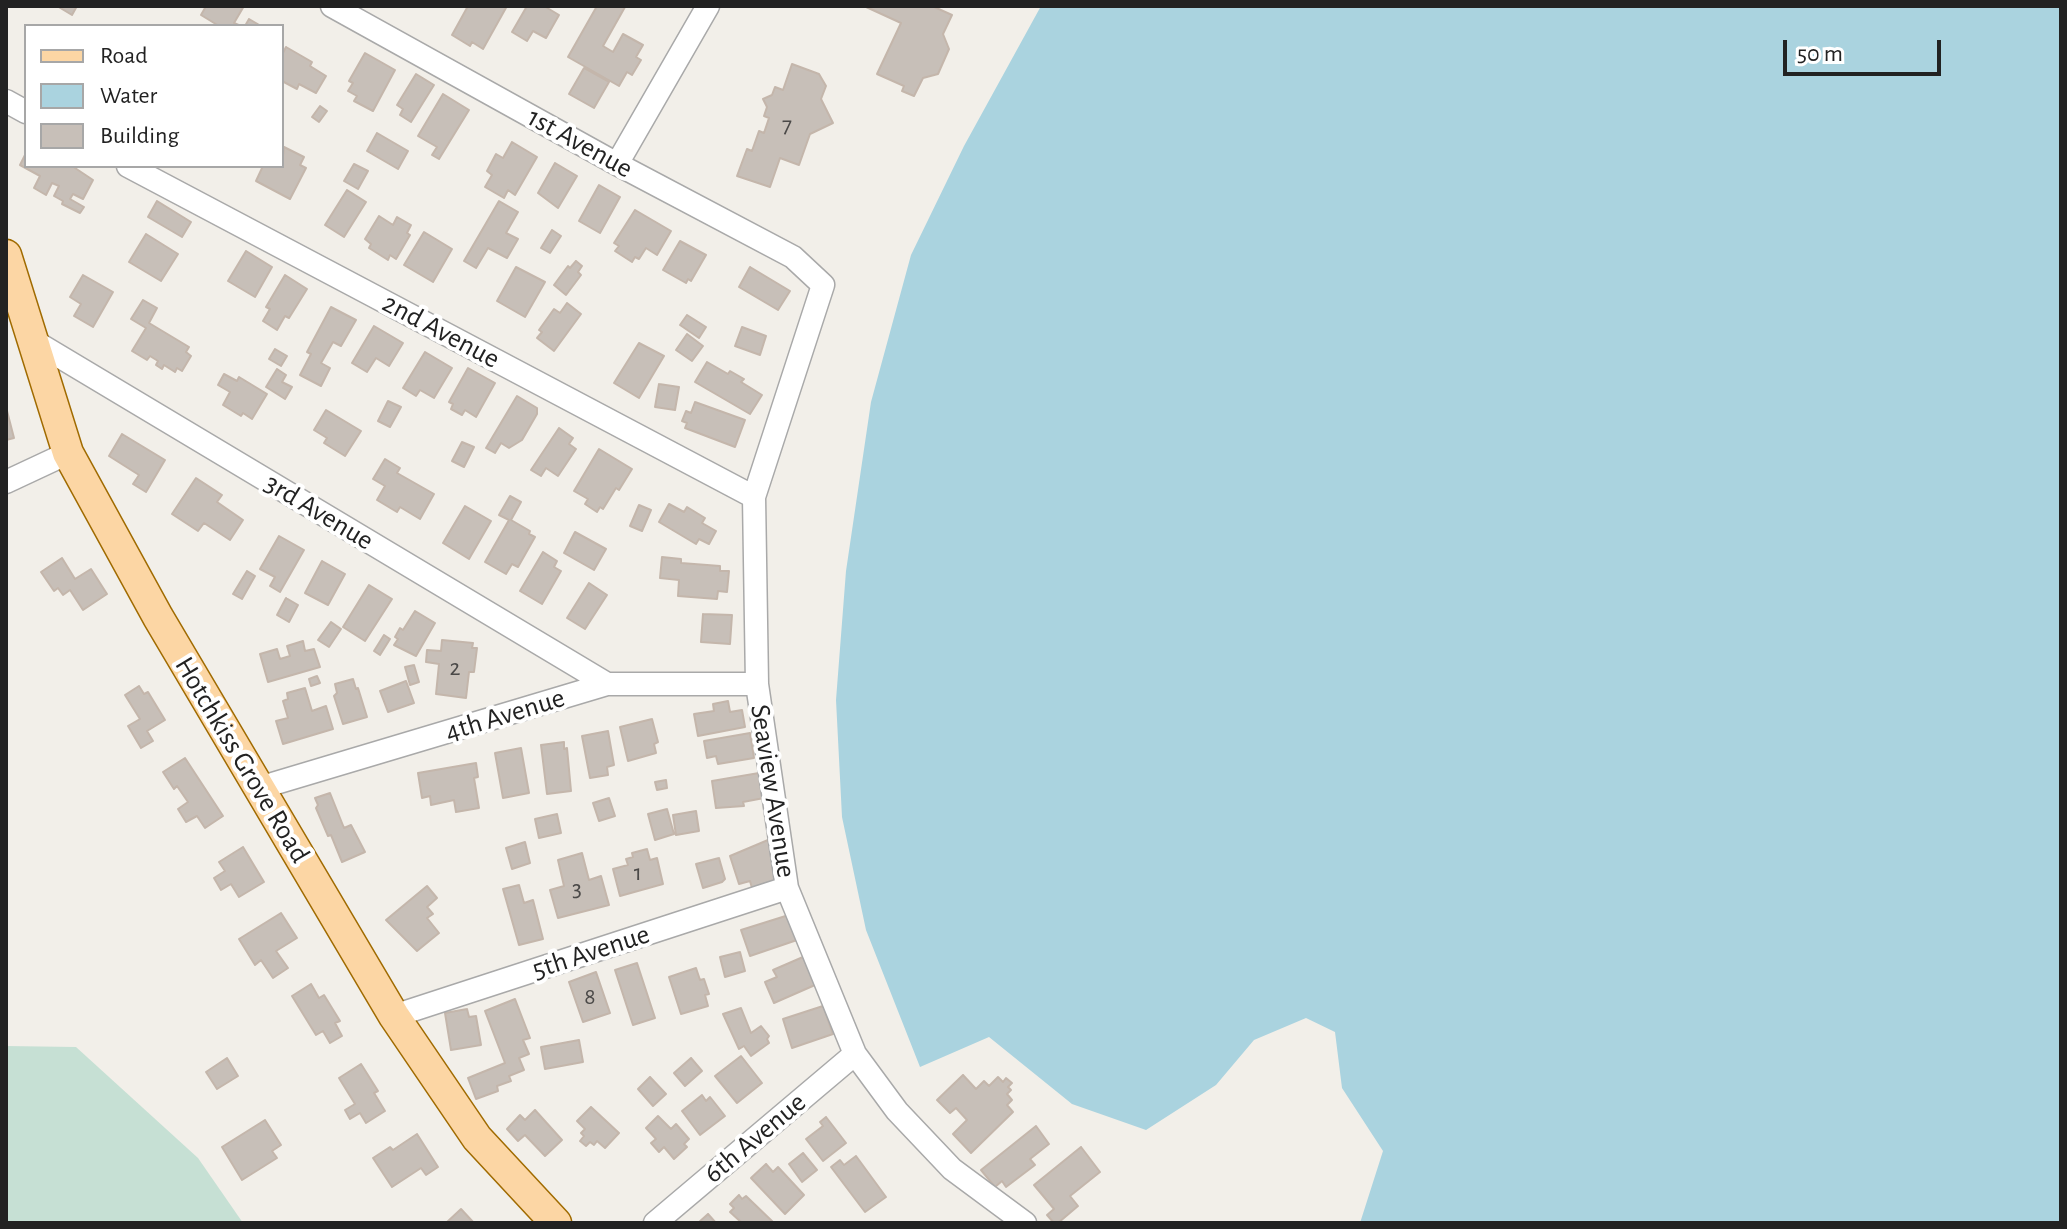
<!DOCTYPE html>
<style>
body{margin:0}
#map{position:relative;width:2067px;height:1229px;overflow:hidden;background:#f2efe9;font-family:"Alegreya Sans",sans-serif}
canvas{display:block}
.frame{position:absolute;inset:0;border:8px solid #222;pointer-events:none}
.legend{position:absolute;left:24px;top:24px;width:260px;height:144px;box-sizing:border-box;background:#fff;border:2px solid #a7a7a7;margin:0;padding:10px 14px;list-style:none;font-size:24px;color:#222}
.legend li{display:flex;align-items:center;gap:16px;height:40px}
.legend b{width:40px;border:2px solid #a7a7a7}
.scale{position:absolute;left:1783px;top:40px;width:158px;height:36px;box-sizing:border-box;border:4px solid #222;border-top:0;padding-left:10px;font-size:24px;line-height:28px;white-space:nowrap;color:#222;-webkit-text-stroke:6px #fff;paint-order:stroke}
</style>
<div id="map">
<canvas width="2067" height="1229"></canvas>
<div class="frame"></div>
<ul class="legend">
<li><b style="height:10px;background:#fcd6a4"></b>Road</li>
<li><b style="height:22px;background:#aad3df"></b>Water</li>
<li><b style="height:22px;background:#c7bfb8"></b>Building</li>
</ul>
<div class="scale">50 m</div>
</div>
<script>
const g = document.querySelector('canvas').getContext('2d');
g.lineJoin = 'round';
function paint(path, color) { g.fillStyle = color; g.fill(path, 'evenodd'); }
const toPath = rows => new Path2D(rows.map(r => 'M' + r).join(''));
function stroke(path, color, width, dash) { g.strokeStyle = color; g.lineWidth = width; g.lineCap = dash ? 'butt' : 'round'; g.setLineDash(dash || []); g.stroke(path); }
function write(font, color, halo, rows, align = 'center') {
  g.font = font + ' "Alegreya Sans",sans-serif'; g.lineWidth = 8; g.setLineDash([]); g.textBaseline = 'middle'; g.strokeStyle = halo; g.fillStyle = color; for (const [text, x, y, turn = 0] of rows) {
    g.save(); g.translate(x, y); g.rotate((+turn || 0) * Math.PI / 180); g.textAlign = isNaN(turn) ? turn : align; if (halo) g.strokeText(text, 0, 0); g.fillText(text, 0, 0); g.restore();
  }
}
const wetland = toPath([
 [6,1046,76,1047,198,1158,243,1223,6,1223]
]);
const water = toPath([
 [1041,6,2061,6,2061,1223,1360,1223,1383,1151,1342,1088,1335,1032,1306,1018,1254,1040,1216,1085,1146,1130,1072,1104,989,1037,920,1067,866,930,842,817,836,700,846,571,871,402,911,255,964,146]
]);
const building = toPath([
 [57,6,77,6,72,15,57,6],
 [201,6,244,6,234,23,241,26,219,26,201,15,205,8,201,6],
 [468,6,507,6,483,49,472,42,470,46,452,35,468,6],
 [527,6,544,6,559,15,546,38,533,31,527,41,512,32,527,6],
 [597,6,625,7,603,46,613,52,623,34,643,45,636,57,641,60,632,75,627,72,619,86,568,57,597,6],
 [864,6,932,6,952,15,943,34,949,49,938,74,923,78,914,96,902,91,904,86,877,74,901,23,864,6],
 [249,19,261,26,245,26,249,19],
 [286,47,312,62,310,66,326,76,316,93,299,84,297,89,282,81,282,55,286,47],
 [365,53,395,70,373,111,354,101,357,96,348,91,353,83,349,81,365,53],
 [792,64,819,74,826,86,821,99,833,123,810,134,799,165,780,158,770,187,737,176,747,149,752,151,759,131,764,133,769,118,764,116,767,107,763,99,772,95,775,87,783,90,792,64],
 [584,68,609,82,594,108,569,94,584,68],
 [416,74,434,85,411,122,400,115,403,109,397,105,416,74],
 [443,94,469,110,439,159,432,155,437,147,418,136,443,94],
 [320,106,327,111,319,122,312,117,320,106],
 [377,133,408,151,398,169,367,151,377,133],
 [512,142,537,157,515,195,508,190,504,198,485,187,492,175,487,171,496,154,503,158,512,142],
 [284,147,304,157,300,165,306,168,290,199,256,181,263,166,282,166,284,147],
 [26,153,26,166,72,166,93,180,83,199,73,194,70,199,84,207,80,213,62,204,63,201,54,196,59,186,52,183,46,195,34,188,40,176,20,165,26,153],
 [555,163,577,176,558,208,538,193,555,163],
 [354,164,368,171,358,189,344,181,354,164],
 [599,185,620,197,600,233,579,221,599,185],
 [347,190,366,202,344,237,325,225,347,190],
 [157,201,191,222,182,237,148,217,157,201],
 [499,201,518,212,506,233,518,239,507,258,488,248,476,268,464,261,499,201],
 [635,210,671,231,657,255,646,248,639,259,635,257,632,262,615,251,619,246,614,243,635,210],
 [379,216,393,225,397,217,411,225,407,233,410,235,396,259,390,255,388,260,369,248,371,244,365,239,379,216],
 [552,230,561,236,550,253,541,248,552,230],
 [424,232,452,249,433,282,404,265,424,232],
 [146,234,178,254,161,281,129,262,146,234],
 [680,241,706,255,691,281,688,279,686,283,663,270,680,241],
 [246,251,272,267,255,297,228,281,246,251],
 [576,261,582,266,578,272,581,275,566,295,554,285,568,266,570,268,576,261],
 [516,267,545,282,525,317,497,301,516,267],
 [750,267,790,291,778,310,739,287,750,267],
 [83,275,113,292,93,327,74,316,81,304,70,297,83,275],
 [285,275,307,289,289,318,285,316,277,330,263,321,270,309,266,307,285,275],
 [143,300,157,308,149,323,189,347,186,352,191,356,182,371,177,368,175,372,164,365,162,369,156,365,158,361,150,356,147,360,132,351,146,328,131,319,143,300],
 [567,303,581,314,554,351,537,338,542,332,539,330,554,309,560,313,567,303],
 [331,307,356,320,341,346,333,342,321,363,330,368,321,386,300,375,311,354,307,352,331,307],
 [687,315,706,327,699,338,680,325,687,315],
 [374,326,403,343,389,366,376,358,367,372,352,363,374,326],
 [742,327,766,336,760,355,735,346,742,327],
 [687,334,703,346,692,361,676,350,687,334],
 [639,343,664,356,639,398,614,383,639,343],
 [275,349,287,356,281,366,269,359,275,349],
 [425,352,452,368,434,398,420,390,416,396,403,388,425,352],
 [707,362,728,374,730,371,744,379,741,382,762,395,750,414,695,382,707,362],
 [468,368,495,383,476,417,465,410,462,415,451,409,453,404,449,402,468,368],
 [277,369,286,375,282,382,292,387,285,399,266,387,277,369],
 [224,374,237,381,239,377,267,394,252,419,243,413,241,416,223,405,230,392,218,385,224,374],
 [659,384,679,387,675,410,655,407,659,384],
 [517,396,537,408,537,414,522,440,509,448,501,443,495,453,486,448,517,396],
 [388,401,401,407,390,427,378,421,388,401],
 [695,402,745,420,735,447,685,428,687,423,682,421,686,411,691,413,695,402],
 [6,407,14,438,6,440,6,407],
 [326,410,361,431,345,456,324,443,327,438,314,430,326,410],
 [559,428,573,438,569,444,576,449,558,476,546,468,541,476,531,470,559,428],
 [122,434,165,460,146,492,133,484,139,475,109,456,122,434],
 [462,442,474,447,464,467,452,461,462,442],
 [599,449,632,469,619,490,616,488,603,509,600,507,597,512,585,504,588,499,574,491,599,449],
 [385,459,400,468,397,473,434,494,420,519,400,507,397,512,377,500,385,486,373,479,385,459],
 [196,478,222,495,217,502,243,520,230,540,204,523,198,531,172,514,196,478],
 [510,496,521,502,511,520,530,531,529,534,535,537,518,567,512,564,506,574,485,562,509,520,499,515,510,496],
 [669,504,684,512,687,507,705,518,702,523,716,531,709,544,699,539,696,544,659,522,669,504],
 [639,505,651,510,642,531,630,526,639,505],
 [465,506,491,521,469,559,443,543,465,506],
 [575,532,606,549,594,570,564,553,575,532],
 [279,536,304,550,280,592,270,586,275,577,260,569,279,536],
 [543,552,557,561,554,567,561,571,542,604,520,591,543,552],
 [662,557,681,559,681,563,720,566,720,571,729,571,727,592,718,591,717,599,678,596,679,580,660,578,662,557],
 [62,558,75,579,91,569,107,594,83,610,70,590,63,595,58,588,54,591,41,572,62,558],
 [322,561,345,574,328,605,305,593,322,561],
 [247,571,255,576,242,599,233,594,247,571],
 [589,583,607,595,585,629,567,618,589,583],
 [369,585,392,599,365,641,343,627,369,585],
 [286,598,298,605,289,622,277,615,286,598],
 [415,611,435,623,416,656,394,645,398,639,395,637,400,628,403,630,415,611],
 [703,614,732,615,730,644,701,642,703,614],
 [331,622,341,629,329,647,318,640,331,622],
 [384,635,390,639,380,655,374,651,384,635],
 [442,640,473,643,472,648,477,648,474,672,469,672,466,698,436,694,439,664,426,662,427,650,441,651,442,640],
 [303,641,305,651,314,649,320,667,268,682,260,654,277,649,280,659,290,656,287,646,303,641],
 [414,665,419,682,410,685,405,667,414,665],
 [317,676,320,683,311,686,309,679,317,676],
 [353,679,356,689,358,688,367,717,343,724,334,696,337,693,335,684,353,679],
 [406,681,414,703,388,712,380,691,406,681],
 [139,686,144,694,148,692,165,720,147,731,153,741,141,748,128,726,140,719,125,695,139,686],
 [305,688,312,711,326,706,333,729,283,744,276,721,288,718,283,701,288,699,287,693,305,688],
 [728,701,730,712,742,710,745,727,698,736,694,714,714,711,713,704,728,701],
 [652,719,658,742,654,744,656,753,628,761,620,727,652,719],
 [608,731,614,765,607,767,608,775,590,778,582,736,608,731],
 [750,733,754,758,718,764,716,756,707,758,704,741,750,733],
 [564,742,564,749,567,748,571,791,547,794,541,745,564,742],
 [521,748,529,793,503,798,495,753,521,748],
 [185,758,223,816,205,828,197,816,186,822,178,809,188,802,177,786,174,789,163,772,185,758],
 [476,763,478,777,474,778,479,808,456,812,454,800,431,805,430,796,422,798,418,773,476,763],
 [759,773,764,798,743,802,744,806,716,808,712,781,759,773],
 [666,780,667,788,657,790,655,782,666,780],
 [330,793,344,828,351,825,365,852,342,862,331,835,328,836,316,808,318,805,315,798,330,793],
 [609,798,615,816,599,821,593,803,609,798],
 [667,809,674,834,655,840,648,814,667,809],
 [696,811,699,831,676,835,673,815,696,811],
 [557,814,561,833,539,838,535,819,557,814],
 [768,840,781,879,752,888,750,881,739,884,730,856,768,840],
 [525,842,530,863,512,869,506,848,525,842],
 [243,847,264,882,239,897,231,884,221,890,214,878,225,871,219,862,243,847],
 [647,849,650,860,657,858,663,884,620,896,613,869,628,865,626,859,633,857,632,853,647,849],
 [582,853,589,880,601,876,609,905,558,918,550,890,564,886,558,860,582,853],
 [719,858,725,879,722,882,703,888,696,864,719,858],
 [519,885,524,903,533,900,543,939,519,945,503,889,519,885],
 [427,886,437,898,427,907,433,914,427,918,439,933,417,951,386,920,427,886],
 [281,913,297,938,276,951,288,968,273,978,261,960,255,965,239,939,281,913],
 [792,914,800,939,750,956,741,930,792,914],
 [740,952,745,971,725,977,720,957,740,952],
 [803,957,815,985,774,1003,765,982,777,977,773,970,803,957],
 [637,963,655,1018,633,1025,615,970,637,963],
 [696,968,700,980,704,979,709,994,705,995,708,1006,681,1014,669,977,696,968],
 [596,972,610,1013,583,1022,569,982,596,972],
 [311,984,319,998,324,995,340,1021,335,1023,342,1036,330,1043,323,1031,316,1035,292,996,311,984],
 [515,999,530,1038,523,1040,529,1054,519,1058,524,1070,509,1076,511,1081,497,1086,498,1091,476,1099,468,1078,505,1063,485,1011,515,999],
 [823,1006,833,1034,792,1048,783,1019,823,1006],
 [741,1008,751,1033,761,1026,769,1036,767,1039,769,1043,751,1056,744,1046,739,1049,723,1014,741,1008],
 [467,1009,469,1017,476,1016,481,1045,451,1050,445,1013,467,1009],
 [579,1040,583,1062,545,1069,541,1047,579,1040],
 [741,1056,762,1083,737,1103,715,1076,741,1056],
 [227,1058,238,1076,217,1089,206,1072,227,1058],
 [691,1058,702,1071,685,1086,674,1073,691,1058],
 [361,1064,378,1091,374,1093,385,1111,366,1123,360,1113,350,1119,345,1110,355,1104,339,1078,361,1064],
 [963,1075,976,1089,984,1081,989,1086,998,1077,1003,1082,1006,1078,1012,1083,1008,1087,1011,1090,1007,1094,1012,1100,1007,1105,1013,1112,971,1153,953,1134,967,1120,956,1108,950,1113,937,1100,963,1075],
 [650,1077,666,1094,653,1106,638,1089,650,1077],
 [702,1095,706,1101,710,1097,725,1116,700,1135,682,1111,702,1095],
 [591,1107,619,1133,605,1148,597,1141,594,1145,590,1142,586,1146,580,1141,584,1136,581,1133,585,1129,577,1121,591,1107],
 [535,1110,562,1140,545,1156,525,1135,518,1141,507,1129,520,1115,525,1120,535,1110],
 [658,1116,671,1129,676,1124,689,1139,684,1144,687,1147,674,1159,664,1147,659,1152,651,1143,656,1139,646,1128,658,1116],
 [826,1117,846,1143,823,1161,806,1139,823,1126,820,1122,826,1117],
 [265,1120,281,1145,272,1151,277,1158,242,1180,222,1147,265,1120],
 [1036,1126,1049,1144,1030,1159,1035,1165,1006,1187,1002,1181,995,1187,981,1170,1036,1126],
 [417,1134,438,1167,426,1175,421,1168,392,1187,373,1158,390,1147,393,1150,417,1134],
 [1081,1147,1100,1172,1070,1196,1078,1206,1058,1223,1054,1223,1047,1215,1054,1209,1034,1185,1081,1147],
 [803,1153,817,1170,802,1182,789,1164,803,1153],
 [856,1156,886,1197,865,1212,831,1167,840,1160,844,1165,856,1156],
 [766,1164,773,1172,778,1167,804,1195,785,1214,751,1178,766,1164],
 [739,1195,742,1199,746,1196,774,1223,742,1223,730,1212,734,1208,730,1204,739,1195],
 [461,1209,474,1223,446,1223,461,1209],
 [708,1214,716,1223,698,1223,708,1214]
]);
const minor = toPath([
 [332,6,617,164,793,257,823,285,754,497,757,684,787,888,855,1054,897,1111,952,1169,1025,1223],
 [6,101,26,112],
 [617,164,708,6],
 [128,166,754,497],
 [32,340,607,684],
 [6,482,68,453],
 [259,788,607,684,757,684],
 [394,1016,787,888],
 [655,1223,855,1054]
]);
const major = toPath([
 [6,255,68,453,158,617,394,1016,477,1138,556,1223]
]);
const numberNames = [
 ["7",787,125],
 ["2",455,668],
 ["1",638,873],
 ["3",577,889],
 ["8",590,997]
];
const streetNames = [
 ["1st Avenue",580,143,29],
 ["2nd Avenue",441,331,28],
 ["3rd Avenue",319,512,31],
 ["4th Avenue",505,715,-17],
 ["Hotchkiss Grove Road",242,760,59],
 ["Seaview Avenue",773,791,81],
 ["5th Avenue",591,952,-18],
 ["6th Avenue",755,1138,-40]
];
paint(wetland, '#c6e0d4');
paint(water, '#aad3df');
paint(building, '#c7bfb8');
stroke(building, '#c4b6ab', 2);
stroke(minor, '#a9a9a9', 25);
stroke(major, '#a06b00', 33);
stroke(minor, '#fff', 22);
stroke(major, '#fcd6a4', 30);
write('24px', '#4b4948', null, numberNames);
write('28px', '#222', '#fff', streetNames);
</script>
